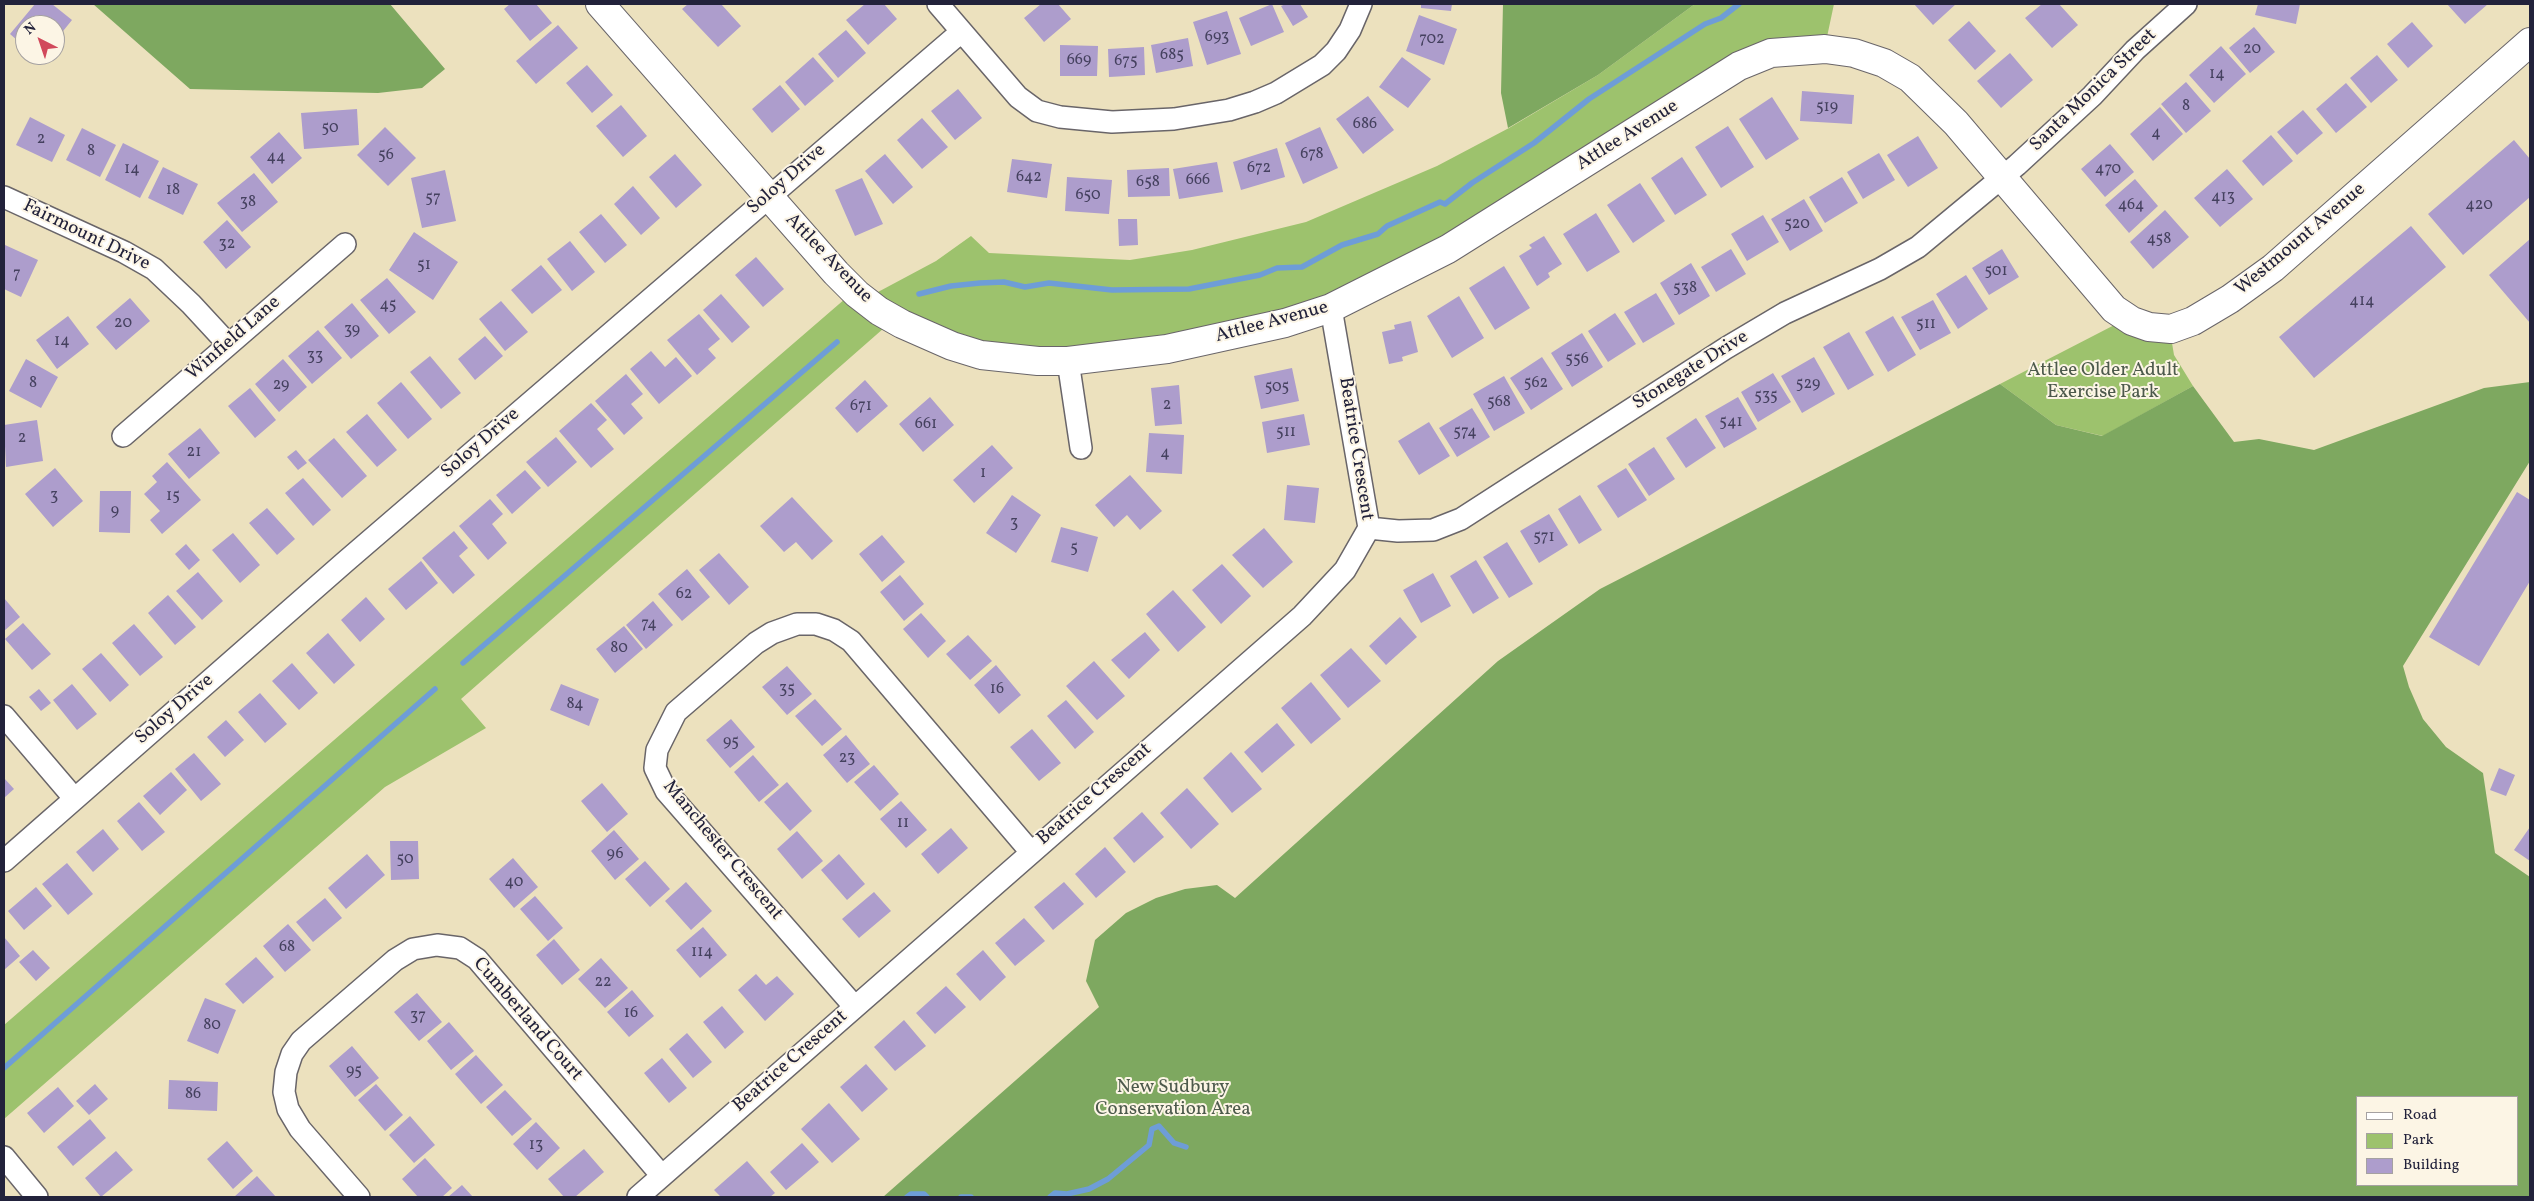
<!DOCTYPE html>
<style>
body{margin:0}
#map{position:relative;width:2534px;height:1201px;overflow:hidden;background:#ece1be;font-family:Vollkorn,serif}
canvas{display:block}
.frame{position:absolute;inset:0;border:5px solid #22223b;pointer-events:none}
.legend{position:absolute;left:2356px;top:1096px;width:162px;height:90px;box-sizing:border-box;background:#fcf5e5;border:1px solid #a5a1a1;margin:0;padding:6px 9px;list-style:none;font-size:15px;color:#22223b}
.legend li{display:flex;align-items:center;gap:10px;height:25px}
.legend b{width:25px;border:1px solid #a5a1a1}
.north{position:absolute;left:15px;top:15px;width:50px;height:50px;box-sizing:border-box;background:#fcf5e5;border:1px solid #a5a1a1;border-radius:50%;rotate:319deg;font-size:14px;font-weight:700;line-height:20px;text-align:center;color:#22223b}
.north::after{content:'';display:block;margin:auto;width:18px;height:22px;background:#d1495b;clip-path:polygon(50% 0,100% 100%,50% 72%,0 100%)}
</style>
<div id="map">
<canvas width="2534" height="1201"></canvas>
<div class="frame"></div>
<ul class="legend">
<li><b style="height:6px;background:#fff"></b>Road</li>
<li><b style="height:14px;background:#9dc26d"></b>Park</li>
<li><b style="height:14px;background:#ad9dcc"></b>Building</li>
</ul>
<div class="north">N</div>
</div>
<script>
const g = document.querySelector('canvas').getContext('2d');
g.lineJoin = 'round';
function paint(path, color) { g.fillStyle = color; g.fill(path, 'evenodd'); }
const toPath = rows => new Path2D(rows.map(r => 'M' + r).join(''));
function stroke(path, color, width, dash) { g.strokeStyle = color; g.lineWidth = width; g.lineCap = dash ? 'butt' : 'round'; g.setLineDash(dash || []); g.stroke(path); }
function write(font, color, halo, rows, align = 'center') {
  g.font = font + ' Vollkorn,serif'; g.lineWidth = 4; g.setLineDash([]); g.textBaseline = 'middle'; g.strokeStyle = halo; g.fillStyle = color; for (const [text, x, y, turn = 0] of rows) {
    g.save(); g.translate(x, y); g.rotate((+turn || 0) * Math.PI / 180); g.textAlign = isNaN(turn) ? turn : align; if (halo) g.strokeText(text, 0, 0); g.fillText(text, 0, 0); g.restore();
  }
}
const green = toPath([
 [1695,4,1834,4,1824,51,1792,52,1377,287,1067,362,892,321,461,699,486,728,385,787,4,1119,4,1025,853,292,863,300,936,261,971,236,989,253,1130,260,1192,250,1306,222,1437,166,1509,128,1598,75],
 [2126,319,2170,331,2174,355,2193,386,2103,436,2056,425,2000,384]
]);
const forest = toPath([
 [93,4,390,4,445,69,422,88,378,93,190,89],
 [1503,4,1695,4,1598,75,1508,128,1501,93],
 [2530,382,2530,461,2403,666,2409,687,2423,719,2446,747,2483,773,2495,853,2530,877,2530,1197,883,1197,1099,1007,1086,981,1095,940,1126,913,1156,898,1185,889,1217,885,1235,898,1498,661,1600,589,2000,384,2056,425,2102,436,2193,386,2234,442,2259,439,2314,450,2484,388],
 [2358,1097,2518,1097,2518,1185,2358,1185]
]);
const stream = toPath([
 [919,294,951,286,980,283,1004,282,1025,287,1049,283,1112,290,1189,289,1260,275,1277,268,1302,267,1342,245,1378,234,1387,226,1440,202,1445,204,1472,183,1534,143,1589,99,1705,24,1721,18,1739,4],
 [463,663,837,342],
 [4,1068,435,689],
 [907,1197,911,1194,924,1194,927,1197],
 [961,1197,971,1197],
 [1050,1197,1055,1193,1067,1194,1089,1189,1108,1179,1149,1145,1152,1129,1159,1126,1174,1143,1186,1147]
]);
const building = toPath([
 [35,4,52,4,72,20,55,41,55,25,25,25,25,47,10,34],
 [510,4,536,4,552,23,530,41,504,9],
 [688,4,721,4,741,26,718,47,682,9],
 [865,4,884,4,897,19,868,45,846,20],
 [1041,4,1058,4,1071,19,1044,42,1024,18],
 [1272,4,1284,32,1251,46,1239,18],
 [1286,4,1300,4,1308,17,1293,26,1281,6],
 [1421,4,1452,4,1451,11,1421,8],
 [1914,4,1956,4,1933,25],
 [2042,4,2059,4,2078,25,2052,48,2025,18],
 [2258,4,2300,4,2296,24,2255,15],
 [2447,4,2488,4,2465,24],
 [1227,11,1241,54,1207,65,1193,22],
 [1419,15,1457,29,1444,65,1406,51],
 [1969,21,1996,51,1975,70,1948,40],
 [2412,22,2433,46,2408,68,2387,44],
 [558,25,578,48,536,84,516,61],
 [2254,27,2275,52,2250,73,2229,48],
 [846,30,866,53,838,78,818,54],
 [1188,38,1193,66,1156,73,1151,45],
 [1060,45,1098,46,1097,76,1060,76],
 [2221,46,2246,74,2214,103,2189,75],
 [1144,47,1145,75,1109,77,1108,49],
 [2010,53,2033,80,2001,108,1977,81],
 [2377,55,2398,80,2371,103,2350,78],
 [813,57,834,81,805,106,785,82],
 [1402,57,1431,79,1408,108,1379,87],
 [587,65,613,95,592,113,566,83],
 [2186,82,2211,111,2186,133,2161,104],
 [2346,83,2367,107,2336,133,2316,109],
 [780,85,800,109,772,133,752,109],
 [958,89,982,118,955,140,931,111],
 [1802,91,1854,95,1852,124,1800,121],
 [1368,96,1394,130,1363,154,1336,119],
 [1772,97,1799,139,1766,160,1739,119],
 [621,105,647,136,623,157,596,126],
 [2160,107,2183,134,2153,161,2130,134],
 [357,109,359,145,304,149,301,113],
 [2303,110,2323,133,2297,155,2277,132],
 [30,117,65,135,52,162,16,145],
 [922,118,948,147,922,169,897,140],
 [1728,126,1754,167,1721,188,1695,147],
 [385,127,416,158,388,186,357,155],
 [1320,127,1338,168,1303,184,1285,143],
 [82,128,116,145,100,177,66,160],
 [279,132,302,158,272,184,250,157],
 [2271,135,2293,161,2263,186,2242,161],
 [1918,136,1938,168,1908,187,1887,155],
 [2514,140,2530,159,2530,197,2463,255,2428,214],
 [123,143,159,161,140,198,105,180],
 [2110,144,2134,172,2105,197,2081,169],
 [1277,148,1285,177,1241,190,1233,162],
 [1879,153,1895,180,1863,199,1847,172],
 [675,154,702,185,676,208,649,177],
 [885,154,913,187,893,204,865,171],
 [1682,157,1707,195,1675,215,1651,178],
 [1012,159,1052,164,1047,198,1007,192],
 [1217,162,1223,192,1179,199,1173,169],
 [163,167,198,184,183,215,148,198],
 [1169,168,1170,196,1128,197,1127,170],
 [2227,169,2253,199,2220,227,2194,198],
 [445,170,456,221,422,228,411,178],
 [254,173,278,202,242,232,217,203],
 [1067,177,1112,180,1109,214,1065,211],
 [1842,177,1858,203,1825,223,1809,197],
 [862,178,883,224,855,236,835,190],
 [2135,179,2158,206,2129,233,2105,205],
 [1640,183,1665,221,1633,243,1607,205],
 [633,186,660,218,641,235,614,204],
 [1804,199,1823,231,1790,251,1771,219],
 [2165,210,2189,237,2153,269,2130,242],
 [1596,213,1620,252,1587,272,1563,234],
 [601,214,627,245,605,263,579,232],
 [1763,215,1779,242,1747,261,1731,234],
 [1118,219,1137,219,1138,245,1119,246],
 [227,220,251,247,226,269,203,242],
 [2411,226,2446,267,2314,378,2279,337],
 [414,232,458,262,433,300,389,270],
 [1544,236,1562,264,1548,273,1550,277,1537,286,1519,256,1532,248,1529,245],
 [2530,239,2530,323,2489,275],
 [570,241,595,272,572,291,547,259],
 [5,245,38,260,21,297,4,289],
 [1731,249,1746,274,1716,292,1701,267],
 [2002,249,2019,277,1989,295,1972,268],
 [756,257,784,289,763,307,735,275],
 [1691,263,1710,296,1679,315,1660,283],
 [541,265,562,290,532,314,511,290],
 [1504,266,1530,308,1495,330,1469,288],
 [1966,275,1988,309,1958,329,1936,294],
 [387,278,416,312,389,334,360,300],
 [1656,293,1675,324,1643,343,1624,312],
 [721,294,750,327,732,343,703,310],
 [1459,296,1484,338,1452,358,1427,316],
 [130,298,150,321,116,350,96,327],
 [1933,300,1951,333,1920,350,1901,317],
 [501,301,528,332,505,351,479,319],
 [352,303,379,336,351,359,324,327],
 [1615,313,1636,344,1608,362,1588,331],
 [699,314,720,339,708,349,716,358,697,375,667,340],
 [68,316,89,344,57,369,36,340],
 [1893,316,1916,355,1888,372,1865,332],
 [1411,321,1418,352,1402,357,1403,361,1389,364,1382,332,1395,329,1394,325],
 [318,330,342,358,312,384,288,356],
 [1849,332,1874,375,1848,390,1823,347],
 [1582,333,1603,367,1572,387,1551,353],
 [485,336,503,356,475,380,458,359],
 [651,351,665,367,676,357,692,376,659,404,630,369],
 [430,356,461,393,441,409,410,372],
 [1542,357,1563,389,1531,410,1510,378],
 [1814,357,1835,394,1802,413,1781,376],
 [26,359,58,377,41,408,9,391],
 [283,359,307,387,279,412,255,384],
 [1292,368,1299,401,1261,409,1254,376],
 [1773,373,1791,402,1758,422,1741,392],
 [626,374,643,394,631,404,643,418,624,435,595,401],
 [1504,376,1525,413,1494,431,1473,394],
 [865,380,888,406,857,433,835,408],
 [401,382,432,419,408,439,377,403],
 [1179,385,1182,424,1155,426,1151,388],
 [250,388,276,420,255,438,228,406],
 [930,397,954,425,923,452,899,424],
 [1738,397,1757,429,1724,448,1705,416],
 [591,403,607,420,597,429,614,449,591,468,559,431],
 [1472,408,1490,437,1457,457,1439,428],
 [367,414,397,450,377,467,346,432],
 [1304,414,1310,445,1267,453,1262,422],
 [1696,418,1716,448,1686,468,1666,438],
 [37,420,43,461,6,467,4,425],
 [1429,422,1450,456,1419,475,1398,441],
 [200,428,220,453,189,479,168,454],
 [1149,433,1184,435,1182,474,1146,472],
 [556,437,577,462,548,487,526,462],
 [334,438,367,476,342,498,308,460],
 [992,445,1013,468,974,503,953,480],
 [1654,447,1675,479,1649,496,1628,464],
 [296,450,307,463,298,470,287,457],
 [167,462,201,500,162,534,150,520,160,511,144,494,157,482,152,476],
 [55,468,83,501,53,527,25,494],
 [1626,468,1647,500,1618,518,1597,486],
 [525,470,541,488,512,514,496,495],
 [1130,475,1162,511,1140,530,1127,515,1114,527,1095,505],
 [303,478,331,510,313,526,285,493],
 [1287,485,1319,488,1315,523,1284,520],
 [100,491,131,491,130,533,99,532],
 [2517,492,2530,500,2530,581,2479,666,2429,637],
 [1012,495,1041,515,1016,553,986,533],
 [1580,495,1602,530,1579,544,1558,509],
 [792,497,833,541,812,560,796,542,784,552,760,526],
 [490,499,503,514,492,524,507,543,488,560,459,526],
 [267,508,295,539,277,555,249,523],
 [1549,514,1568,545,1539,563,1520,531],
 [1061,527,1098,537,1088,572,1051,562],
 [1264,528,1293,562,1263,588,1232,555],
 [454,531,468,548,459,556,475,575,453,594,422,558],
 [233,533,260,565,240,583,212,550],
 [882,535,905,562,882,582,859,554],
 [1507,542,1533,584,1509,598,1483,557],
 [186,544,200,560,189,570,175,554],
 [719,553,749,587,729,605,699,570],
 [1476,560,1499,598,1473,614,1450,576],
 [421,561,438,583,406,610,388,589],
 [1222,564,1251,596,1221,624,1192,590],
 [687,569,710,597,682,621,658,594],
 [198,572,223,601,202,620,176,591],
 [1433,573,1451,606,1421,623,1403,590],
 [900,575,924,604,904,621,880,592],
 [1173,590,1206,627,1178,652,1146,614],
 [168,595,196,627,175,645,148,613],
 [366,597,385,619,360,642,341,620],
 [4,598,20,617,4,631],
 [653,601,673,625,646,649,626,625],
 [921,613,946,641,928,658,903,629],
 [1400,617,1417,637,1386,665,1369,646],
 [23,623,51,654,32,670,5,639],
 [134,624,163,657,140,676,112,643],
 [624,626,643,649,615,673,596,649],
 [1145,632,1160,650,1129,679,1111,660],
 [328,633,355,665,334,684,306,653],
 [968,635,992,661,970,680,946,654],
 [1351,648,1381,681,1348,708,1320,675],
 [101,653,129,685,110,702,82,669],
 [1094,661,1125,696,1097,720,1066,686],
 [292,663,318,693,299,710,272,681],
 [996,665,1021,695,999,714,974,685],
 [787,666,812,694,787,715,762,687],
 [1311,682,1341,719,1311,744,1281,708],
 [72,684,97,714,77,730,53,700],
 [561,684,599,699,589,726,550,710],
 [39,689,51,703,41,711,29,697],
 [260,693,287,724,265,743,238,712],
 [815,699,842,729,822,746,795,716],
 [1066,700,1094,732,1075,749,1047,716],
 [731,719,755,747,730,768,706,740],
 [226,720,244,740,225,757,207,737],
 [1277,723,1295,745,1262,773,1244,752],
 [1032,729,1061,763,1039,781,1010,747],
 [846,735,870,764,847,783,823,755],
 [1231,752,1262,789,1232,813,1203,778],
 [194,753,221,784,201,801,175,769],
 [753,755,779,785,759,802,734,772],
 [874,765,899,794,880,811,854,782],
 [2499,768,2515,775,2506,796,2490,790],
 [171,772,187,790,160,815,143,796],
 [4,778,14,789,4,798],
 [787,782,812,811,790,831,764,802],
 [602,783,628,814,607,832,581,801],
 [1187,788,1219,824,1191,849,1160,813],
 [901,801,927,830,906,848,880,819],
 [139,802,165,832,142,851,117,821],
 [1142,812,1164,837,1134,863,1113,838],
 [2530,827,2530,861,2514,850],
 [951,828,968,848,938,874,921,854],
 [103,829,119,849,93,872,76,852],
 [614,830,639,859,615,880,591,851],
 [797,831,823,861,802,879,777,849],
 [390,841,418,841,419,879,391,880],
 [1105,847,1126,872,1096,898,1075,874],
 [367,854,385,875,346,909,328,888],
 [839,854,865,884,847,900,821,870],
 [513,858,538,887,514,908,489,879],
 [645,861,670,889,650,907,625,879],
 [67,863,93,894,68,915,42,884],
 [686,882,712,911,691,930,665,901],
 [1064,882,1084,904,1053,930,1034,907],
 [36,887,52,906,24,930,8,911],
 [874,892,891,911,859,938,842,919],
 [535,896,563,928,548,941,520,909],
 [325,898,342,918,313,942,296,922],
 [1024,918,1045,941,1015,966,995,943],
 [288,924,311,950,285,972,263,946],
 [703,927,727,955,700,978,676,950],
 [4,937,20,956,4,970],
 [554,939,580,970,562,985,536,955],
 [33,950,50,968,36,981,19,962],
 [983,950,1006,977,980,1001,956,974],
 [256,957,274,977,243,1004,225,984],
 [601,958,628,988,605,1008,578,979],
 [756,974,766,985,777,976,794,994,765,1021,738,990],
 [946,986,966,1007,935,1034,916,1013],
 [632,990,654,1016,629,1037,607,1012],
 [417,993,442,1022,419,1041,394,1012],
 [205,998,236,1010,218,1054,187,1041],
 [722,1006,744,1032,725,1049,703,1022],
 [904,1020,926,1046,895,1071,874,1047],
 [449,1022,474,1051,451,1070,427,1041],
 [687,1033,712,1062,693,1078,669,1049],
 [352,1046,379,1078,355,1097,329,1066],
 [476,1055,503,1085,481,1104,455,1074],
 [662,1058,687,1088,669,1103,644,1073],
 [866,1064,888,1089,862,1112,840,1087],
 [169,1080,218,1082,217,1111,168,1109],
 [95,1084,108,1099,89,1115,76,1101],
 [376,1084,403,1115,385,1131,358,1100],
 [58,1087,74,1106,44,1133,27,1113],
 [505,1090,532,1119,512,1136,486,1107],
 [829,1103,860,1139,832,1163,801,1129],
 [410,1116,435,1145,414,1163,389,1135],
 [90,1119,106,1138,73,1166,57,1147],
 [536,1122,560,1148,537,1170,513,1144],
 [227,1141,253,1171,233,1189,207,1159],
 [802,1143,819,1162,786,1190,770,1172],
 [584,1149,604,1172,575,1197,564,1197,548,1179],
 [116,1151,133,1170,101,1197,85,1178],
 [425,1158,452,1188,442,1197,418,1197,402,1179],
 [747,1161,775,1193,770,1197,721,1197,714,1190],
 [257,1176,276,1197,234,1197],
 [462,1185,473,1197,448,1197]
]);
const minor = toPath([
 [938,4,1018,97,1037,111,1060,117,1112,122,1174,119,1229,110,1255,102,1276,93,1322,65,1336,51,1350,30,1361,4],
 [4,197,124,252,154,269,191,304,228,344],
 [1068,361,1081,448],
 [123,436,345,244],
 [1369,528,1398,531,1433,530,1461,519,1726,348,1785,313,1880,269,1918,247,2017,165,2092,96,2135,50,2186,4],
 [4,716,74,798],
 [4,861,345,562,961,32],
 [854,1006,666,791,655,768,657,750,676,712,756,643,772,633,797,624,816,624,834,630,851,641,1030,851],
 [4,1157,37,1197],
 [359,1197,300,1129,288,1109,284,1092,286,1072,292,1054,301,1041,395,960,413,949,437,945,460,948,477,959,662,1176],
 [638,1197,1302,616,1345,570,1369,528,1331,308]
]);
const tertiary = toPath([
 [600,4,836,273,857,294,879,311,902,324,952,346,981,355,1038,361,1068,361,1167,349,1285,323,1331,308,1448,249,1739,66,1771,53,1825,49,1854,53,1884,63,1910,78,1956,123,2114,309,2132,321,2149,327,2171,329,2193,321,2230,299,2273,268,2530,42]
]);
const numberNames = [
 ["693",1217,38],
 ["702",1432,40],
 ["20",2252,50],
 ["685",1172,56],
 ["669",1079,61],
 ["675",1126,62],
 ["14",2217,75],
 ["8",2186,107],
 ["519",1827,108],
 ["686",1365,125],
 ["50",330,129],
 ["4",2156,134],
 ["2",41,140],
 ["8",91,152],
 ["678",1312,155],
 ["56",386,156],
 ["44",276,158],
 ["672",1259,169],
 ["14",132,170],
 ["470",2108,170],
 ["642",1029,178],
 ["666",1198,181],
 ["658",1148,183],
 ["18",173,191],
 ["650",1088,196],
 ["413",2223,198],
 ["57",433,199],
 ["38",248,203],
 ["464",2131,206],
 ["420",2479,206],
 ["520",1797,225],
 ["458",2159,240],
 ["32",227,245],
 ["51",424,266],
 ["501",1996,272],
 ["7",17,275],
 ["538",1685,289],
 ["414",2362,302],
 ["45",388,306],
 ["20",123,324],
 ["511",1926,325],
 ["39",352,331],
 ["14",62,342],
 ["33",315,357],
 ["556",1577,360],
 ["8",33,384],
 ["562",1536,384],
 ["529",1808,385],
 ["29",281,386],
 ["505",1277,388],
 ["535",1766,397],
 ["568",1499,403],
 ["2",1167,406],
 ["671",861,407],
 ["541",1731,423],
 ["661",926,425],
 ["511",1286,433],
 ["574",1465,433],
 ["2",22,439],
 ["21",194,453],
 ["4",1165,454],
 ["1",983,474],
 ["3",54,497],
 ["15",173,497],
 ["9",115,512],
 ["3",1014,524],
 ["571",1544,538],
 ["5",1074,549],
 ["62",684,595],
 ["74",649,625],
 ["80",619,649],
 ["35",787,690],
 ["16",997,690],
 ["84",575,705],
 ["95",731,743],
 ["23",847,759],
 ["11",903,824],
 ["96",615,855],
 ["50",405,860],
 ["40",514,883],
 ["68",287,948],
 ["114",702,953],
 ["22",603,983],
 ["16",631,1014],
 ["37",418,1017],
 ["80",212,1026],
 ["95",354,1072],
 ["86",193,1095],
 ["13",536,1146]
];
const streetNames = [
 ["Santa Monica Street",2094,91,-44],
 ["Attlee Avenue",1628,136,-32],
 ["Soloy Drive",787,180,-41],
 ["Fairmount Drive",86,236,26],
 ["Westmount Avenue",2301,240,-40],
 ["Attlee Avenue",828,259,46],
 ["Attlee Avenue",1272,323,-15],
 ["Winfield Lane",234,339,-41],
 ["Stonegate Drive",1691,371,-32],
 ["Soloy Drive",481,444,-41],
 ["Beatrice Crescent",1355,449,81],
 ["Soloy Drive",175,710,-41],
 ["Beatrice Crescent",1095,795,-41],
 ["Manchester Crescent",722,851,50],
 ["Cumberland Court",527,1020,49],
 ["Beatrice Crescent",791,1062,-41]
];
const parkNames = [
 ["Attlee Older Adult",2103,372],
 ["Exercise Park",2103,394],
 ["New Sudbury",1173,1089],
 ["Conservation Area",1173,1111]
];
paint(green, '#9dc26d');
paint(forest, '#7ea860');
stroke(stream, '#6e9dd7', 5.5);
paint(building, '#ad9dcc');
stroke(minor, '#696569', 24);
stroke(tertiary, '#696569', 30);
stroke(minor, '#fff', 21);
stroke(tertiary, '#fff', 28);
write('16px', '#45415f', null, numberNames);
write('19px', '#22223b', '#fcf5e5', streetNames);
write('19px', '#4d5a4c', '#fcf5e5', parkNames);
</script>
